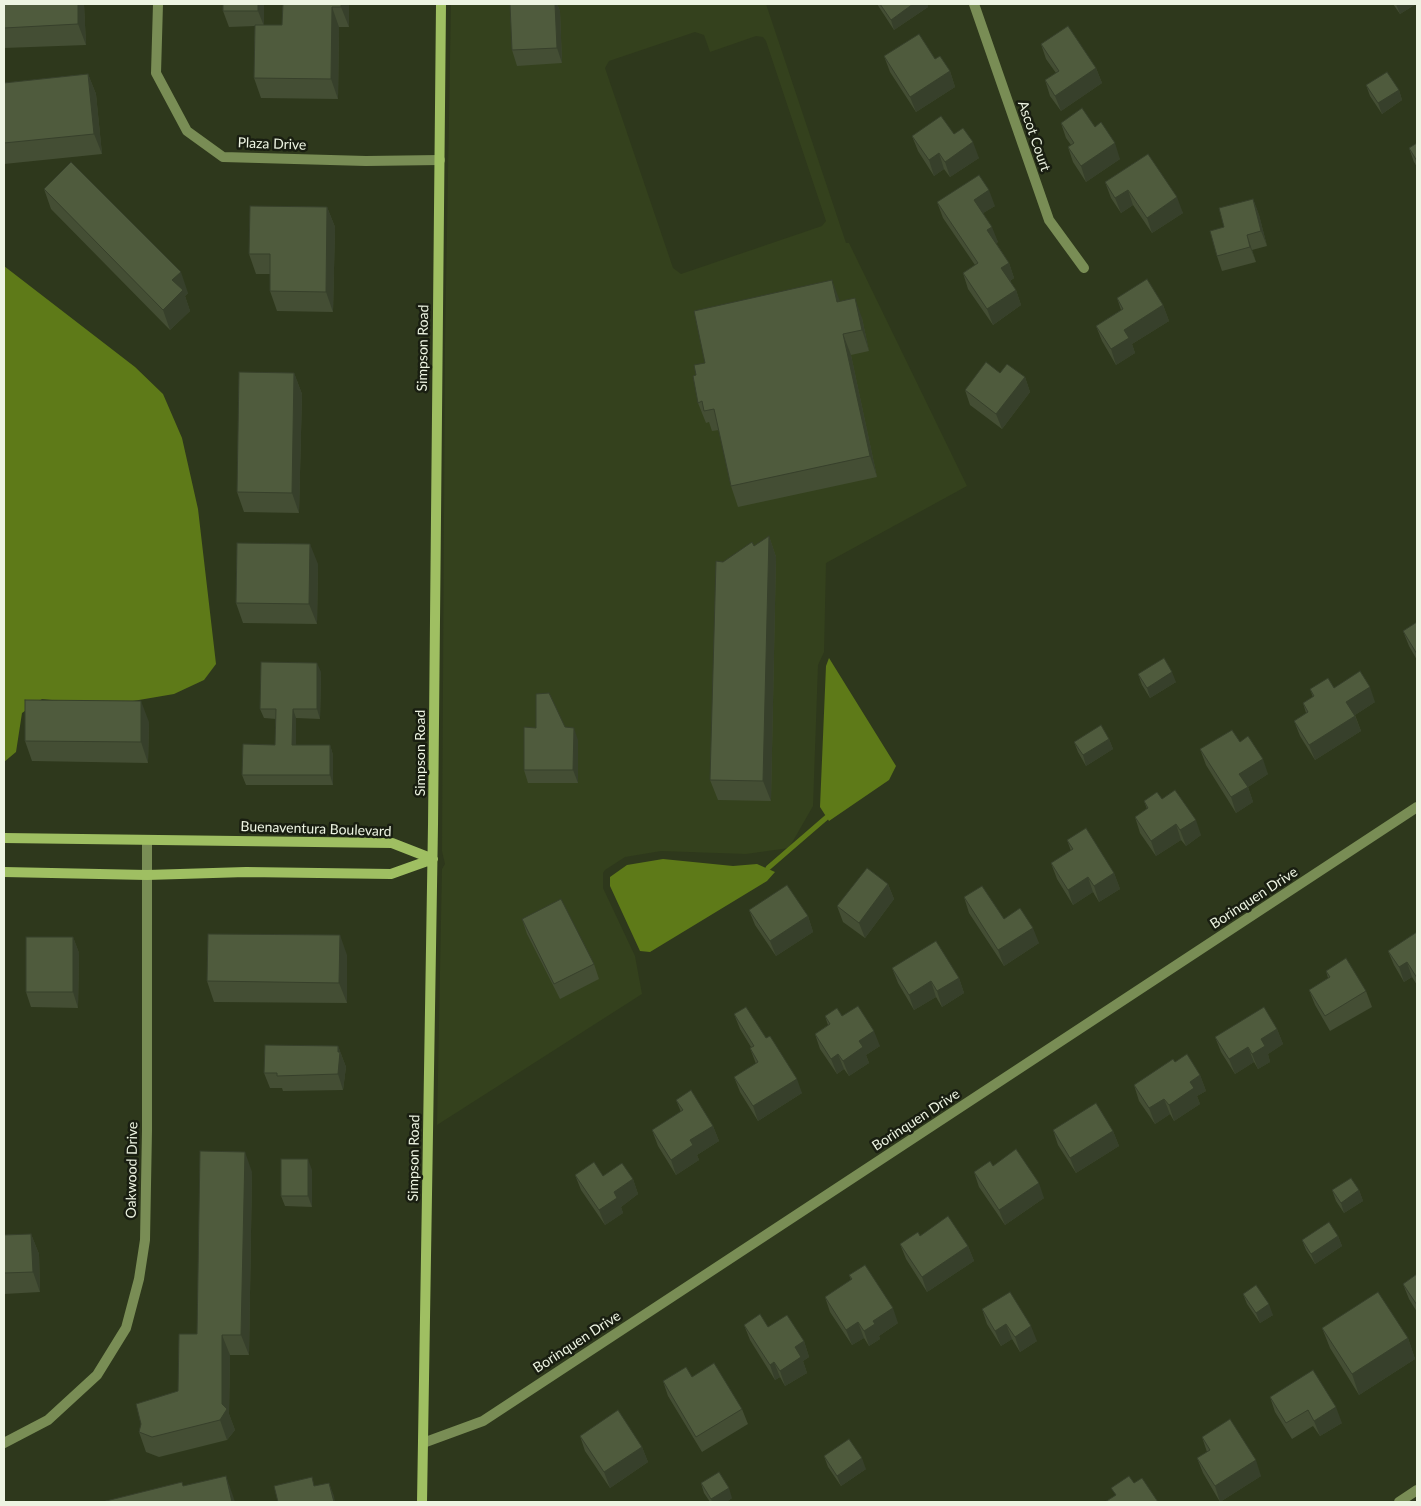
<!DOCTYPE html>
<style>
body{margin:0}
#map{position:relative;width:1421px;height:1506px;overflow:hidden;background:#2e381c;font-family:Lato,sans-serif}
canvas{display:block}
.frame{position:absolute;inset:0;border:5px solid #edf4e2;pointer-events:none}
</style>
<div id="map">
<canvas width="1421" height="1506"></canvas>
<div class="frame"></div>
</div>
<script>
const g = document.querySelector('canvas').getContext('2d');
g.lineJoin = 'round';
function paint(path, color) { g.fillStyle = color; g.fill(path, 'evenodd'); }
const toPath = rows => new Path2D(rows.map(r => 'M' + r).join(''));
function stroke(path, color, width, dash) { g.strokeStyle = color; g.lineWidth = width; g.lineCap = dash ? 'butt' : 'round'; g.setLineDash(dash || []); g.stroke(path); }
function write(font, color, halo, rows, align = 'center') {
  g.font = font + ' Lato,sans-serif'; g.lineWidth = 5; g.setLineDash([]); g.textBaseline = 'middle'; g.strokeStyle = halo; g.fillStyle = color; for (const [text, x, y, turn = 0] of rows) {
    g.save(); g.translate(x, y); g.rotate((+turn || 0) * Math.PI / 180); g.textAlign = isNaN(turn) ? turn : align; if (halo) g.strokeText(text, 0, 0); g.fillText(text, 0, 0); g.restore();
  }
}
const built = toPath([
 [451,4,766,4,846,243,849,243,967,486,826,563,824,652,818,665,813,806,789,848,746,854,661,851,625,857,605,870,603,873,603,888,635,956,642,994,437,1125,442,869,445,864,442,851,445,343],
 [695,32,704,35,710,52,756,36,763,37,766,41,826,221,822,226,681,274,673,268,605,68,609,61]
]);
const water = toPath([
 [4,266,135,367,163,394,182,438,198,509,216,664,204,680,174,694,133,701,80,703,42,699,22,713,16,752,4,762],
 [829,658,896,766,889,780,829,821,820,807,826,666],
 [663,859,733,866,757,864,775,872,767,881,650,952,640,951,610,886,610,877,627,865]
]);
const stream = toPath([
 [768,868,827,817]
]);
const minor = toPath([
 [158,4,156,73,187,131,223,157,366,161,440,160],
 [974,4,1049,220,1084,268],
 [423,1443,483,1421,1417,807],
 [1399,1502,1417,1490]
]);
const tertiary = toPath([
 [4,1443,48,1420,97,1375,126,1328,139,1279,145,1240,147,1130,147,840]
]);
const secondary = toPath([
 [4,838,392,843,433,859],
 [4,872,147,875,246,872,391,874,433,859],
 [422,1502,433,825,441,4]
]);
const wall = toPath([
 [4,4,84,4,86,45,4,48],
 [223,4,264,4,264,25,282,25,283,4,349,4,349,27,339,27,338,99,261,98,254,78,255,26,229,27,223,11],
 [510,4,557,4,560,11,562,63,517,66,512,50],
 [877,4,927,4,928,7,894,30],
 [1393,4,1416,4,1400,14],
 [1041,44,1096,68,1102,83,1061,111,1050,96,1045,80,1056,73,1046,59],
 [884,56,935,59,950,71,955,87,916,112,890,72],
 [88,74,96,94,102,154,4,164,4,83],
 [1366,85,1399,90,1402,100,1382,114,1370,96],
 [1061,123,1095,127,1120,159,1086,182,1073,162,1068,147,1071,145,1066,138],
 [954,134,979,158,950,177,944,169,934,176,918,151,912,136],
 [1417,143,1417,167,1414,162,1409,148],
 [1148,154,1183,213,1152,233,1133,205,1121,213,1111,198,1105,182],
 [44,189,188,293,185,296,190,311,170,330,51,209],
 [1253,199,1259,215,1267,246,1252,250,1256,262,1222,271,1217,256,1224,227],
 [937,202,995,206,983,213,998,242,996,243,1009,263,1014,278,1010,281,1016,290,1021,305,993,325,968,289,963,273,975,265,943,218],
 [327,207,335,227,333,312,277,311,270,291,270,274,256,274,249,254],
 [1117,298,1163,305,1169,321,1132,344,1135,353,1116,365,1102,341,1096,326,1121,310],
 [840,301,862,318,869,351,851,355,877,477,738,507,731,486,719,430,712,431,709,422,706,423,698,403,705,363],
 [294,373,302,394,299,513,244,512,237,492],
 [1000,373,1025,377,1030,392,1002,429,970,405,965,390],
 [769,536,776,557,771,801,718,800,710,780,723,562,754,546],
 [318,564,317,624,243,623,236,603],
 [1417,622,1417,660,1409,646,1403,631],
 [321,672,320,719,296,718,296,745,330,745,333,755,333,785,246,785,242,775,275,745,276,719,264,718,260,709],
 [1138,674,1176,682,1150,698,1142,685],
 [1334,688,1375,702,1355,715,1361,731,1315,760,1300,736,1294,721,1306,713,1303,703,1313,697,1310,689],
 [149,722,148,763,32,761,25,741],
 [565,727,578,740,578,783,528,783,524,770,536,728],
 [1109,739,1113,749,1086,766,1078,752,1074,742],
 [1240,742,1268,774,1248,787,1253,802,1236,813,1206,765,1200,749],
 [1144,801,1201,835,1186,846,1181,840,1156,856,1140,833,1135,817,1147,809],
 [1067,840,1114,873,1120,889,1099,902,1093,892,1073,905,1057,879,1051,863,1071,851],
 [888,884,894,899,865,938,843,922,837,906],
 [964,897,1039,943,1004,966,969,913],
 [749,910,808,916,813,932,776,956,755,925],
 [522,919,594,964,599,979,560,999,527,934],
 [1417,932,1417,985,1412,977,1404,982,1394,965,1388,951],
 [73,937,79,953,78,1008,31,1007,26,992],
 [347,955,347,1003,214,1002,207,981],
 [892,968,959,978,964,993,942,1007,936,997,914,1010,898,983],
 [1326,971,1366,991,1372,1007,1330,1031,1315,1005,1309,990,1328,978],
 [734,1014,802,1093,758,1121,740,1092,734,1077,756,1064,750,1048,751,1047,740,1029],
 [825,1016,842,1016,880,1046,866,1055,869,1063,849,1076,844,1069,837,1074,820,1049,815,1034,828,1025],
 [1277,1029,1283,1044,1268,1054,1270,1062,1258,1069,1254,1062,1235,1074,1221,1052,1215,1037],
 [338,1046,346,1067,343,1090,283,1091,282,1088,270,1088,264,1073],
 [1175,1062,1200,1075,1206,1091,1197,1096,1200,1104,1174,1121,1170,1114,1155,1124,1139,1101,1134,1085],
 [676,1100,713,1126,719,1141,697,1155,699,1160,676,1175,658,1146,652,1130,681,1112],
 [1053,1130,1113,1131,1119,1146,1076,1173,1058,1145],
 [993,1166,1044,1198,1005,1225,979,1187,974,1172],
 [312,1170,312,1207,285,1206,281,1196],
 [252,1172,249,1355,230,1355,229,1414,235,1430,227,1440,159,1457,146,1452,139,1432,178,1391],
 [575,1175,603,1176,633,1179,638,1194,621,1207,623,1213,605,1225,581,1190],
 [1332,1190,1359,1190,1363,1201,1344,1213,1336,1201],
 [31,1234,39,1254,40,1292,4,1294,4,1235],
 [920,1236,968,1246,974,1261,927,1292,906,1259,900,1244],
 [1338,1236,1342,1246,1315,1264,1306,1250,1302,1240],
 [1417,1274,1417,1312,1409,1299,1403,1284],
 [849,1275,898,1323,879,1336,880,1339,869,1346,864,1338,852,1345,830,1312,825,1297,851,1280],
 [1243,1294,1273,1315,1260,1323,1247,1304],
 [982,1309,1037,1341,1020,1352,1012,1339,1001,1346,987,1324],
 [744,1325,768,1327,804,1341,809,1357,803,1361,807,1373,785,1386,780,1377,775,1380,750,1340],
 [1322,1328,1408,1338,1415,1359,1359,1395,1330,1348],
 [692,1377,742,1409,748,1424,702,1452,668,1396,663,1381],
 [1270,1397,1342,1423,1320,1436,1313,1426,1292,1439,1275,1412],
 [580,1436,642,1447,648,1462,610,1488,585,1451],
 [1202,1437,1261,1476,1220,1502,1203,1473,1197,1458,1207,1452],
 [824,1456,866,1469,841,1486,828,1467],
 [701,1483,732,1498,726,1502,710,1502,704,1493]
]);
const shadedWall = toPath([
 [78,4,84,4,86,45,78,24],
 [258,4,264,4,264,26,258,11],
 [341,4,349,4,349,27,341,7],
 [555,4,557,4,560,11,562,63,557,48],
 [913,4,927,4,928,7,894,30,891,20],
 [1396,4,1416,4,1400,14],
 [332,7,339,27,338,99,331,79],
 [1096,68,1102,83,1061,111,1055,96],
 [950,71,955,87,916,112,910,97],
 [88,74,96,94,102,154,94,134],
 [1399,90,1402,100,1382,114,1378,103],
 [973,142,979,158,950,177,945,162],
 [1115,143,1120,159,1086,182,1081,166],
 [939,153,944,169,934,176,929,160],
 [989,190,995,206,980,215,974,200],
 [1128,190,1133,205,1121,213,1115,198],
 [1177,197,1183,213,1152,233,1147,218],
 [1253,199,1259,215,1267,246,1261,231],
 [327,207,335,227,333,312,326,292],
 [992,227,998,242,992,246,987,230],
 [1247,235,1256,262,1250,247],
 [1009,263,1014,278,1007,283,1001,268],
 [181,272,188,293,185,296,190,311,170,330,163,310,172,280],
 [832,280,840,301,837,302],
 [1016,290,1021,305,993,325,987,309],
 [855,298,862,318,869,351,862,330],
 [1163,305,1169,321,1132,344,1135,353,1116,365,1111,349,1124,330],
 [843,334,851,355,877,477,870,456],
 [294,373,302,394,299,513,292,493],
 [1025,377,1030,392,1002,429,996,414],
 [769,536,776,557,771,801,763,781],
 [310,544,318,564,317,624,309,604],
 [317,663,321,672,320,719,317,709],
 [1172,672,1176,682,1150,698,1147,688],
 [1370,687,1375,702,1352,717,1346,702],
 [141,701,149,722,148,763,141,742],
 [293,709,296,718,296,755,292,745],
 [1355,716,1361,731,1315,760,1309,745],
 [574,728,578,740,578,783,573,770],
 [1109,739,1113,749,1086,766,1083,755],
 [330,745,333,755,333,785,330,775],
 [1263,759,1268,774,1248,787,1253,802,1236,813,1231,797,1239,774],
 [1196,820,1201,835,1186,846,1180,830],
 [1176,824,1181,840,1156,856,1151,841],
 [1114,873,1120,889,1099,902,1094,886],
 [1088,877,1093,892,1073,905,1068,890],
 [888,884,894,899,865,938,859,923],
 [808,916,813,932,776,956,770,941],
 [1033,928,1039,943,1004,966,998,950],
 [340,935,347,955,347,1003,339,983],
 [73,937,79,953,78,1008,73,992],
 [1407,962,1412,977,1404,982,1399,967],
 [959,978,964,993,942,1007,937,991],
 [931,981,936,997,914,1010,909,995],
 [1277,1029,1283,1044,1268,1054,1270,1062,1258,1069,1252,1054,1261,1039],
 [874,1031,880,1046,866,1055,869,1063,849,1076,843,1061,859,1041],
 [338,1046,346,1067,343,1090,338,1074],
 [1248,1047,1254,1062,1235,1074,1229,1059],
 [838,1054,844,1069,837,1074,831,1059],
 [1200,1075,1206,1091,1197,1096,1200,1104,1174,1121,1169,1105,1190,1082],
 [797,1079,802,1093,758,1121,753,1106],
 [1164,1099,1170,1114,1155,1124,1149,1108],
 [713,1126,719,1141,697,1155,699,1160,676,1175,671,1160,690,1140],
 [1113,1131,1119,1146,1076,1173,1070,1158],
 [245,1152,252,1172,249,1355,241,1335],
 [308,1159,312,1170,312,1207,308,1196],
 [633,1179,638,1194,621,1207,623,1213,605,1225,599,1210,614,1192],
 [1039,1183,1044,1198,1005,1225,999,1210],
 [1359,1190,1363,1201,1344,1213,1341,1203],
 [31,1234,39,1254,40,1292,33,1272],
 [1338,1236,1342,1246,1315,1264,1311,1254],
 [968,1246,974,1261,927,1292,922,1277],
 [1269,1304,1273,1315,1260,1323,1256,1313],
 [893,1308,898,1323,879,1336,880,1339,869,1346,864,1331,873,1321],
 [858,1322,864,1338,852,1345,846,1330],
 [1006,1324,1012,1339,1001,1346,995,1331],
 [1031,1326,1037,1341,1020,1352,1015,1337],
 [222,1335,230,1355,229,1414,235,1430,227,1440,220,1420,222,1404],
 [1408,1338,1415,1359,1359,1395,1352,1374],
 [804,1341,809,1357,803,1361,807,1373,785,1386,780,1371,795,1347],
 [774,1362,780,1377,775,1380,770,1365],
 [1336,1407,1342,1423,1320,1436,1314,1421],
 [642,1447,648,1462,610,1488,604,1472],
 [862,1458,866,1469,841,1486,837,1476],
 [1256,1460,1261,1476,1220,1502,1215,1486],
 [226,1476,233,1496,235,1502,232,1502],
 [329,1483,334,1496,335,1502,334,1502],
 [729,1488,732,1498,726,1502,712,1502,711,1499]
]);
const building = toPath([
 [4,4,78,4,78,24,4,28,4,4],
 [223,4,258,4,258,11,223,11,223,4],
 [283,4,341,4,341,7,332,7,331,79,254,78,255,25,282,25,283,4],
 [510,4,555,4,557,48,512,50,510,4],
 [880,4,913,4,891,20,880,4],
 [1068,26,1096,68,1055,96,1045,80,1059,71,1041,44,1068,26],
 [919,34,935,59,940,56,950,71,910,97,884,56,919,34],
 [1387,72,1399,90,1378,103,1366,85,1387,72],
 [88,74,94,134,4,143,4,83,88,74],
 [1082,108,1095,127,1101,122,1115,143,1081,166,1068,147,1074,143,1061,123,1082,108],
 [941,116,954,134,963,128,973,142,945,162,939,153,929,160,912,136,941,116],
 [1417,143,1417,161,1409,148,1417,143],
 [1148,154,1177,197,1147,218,1128,190,1115,198,1105,182,1148,154],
 [71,162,181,272,172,280,183,290,163,310,44,189,71,162],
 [979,175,989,190,974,200,992,227,987,230,1009,263,1001,268,1016,290,987,309,963,273,978,263,937,202,979,175],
 [1253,199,1261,231,1247,235,1250,247,1217,256,1210,231,1224,227,1219,208,1253,199],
 [250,206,327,207,326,292,270,291,270,254,249,254,250,206],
 [1147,279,1163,305,1124,330,1129,338,1111,349,1096,326,1123,309,1117,298,1147,279],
 [832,280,837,302,855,298,862,330,843,334,870,456,731,486,714,409,704,411,702,401,698,403,693,376,696,375,694,365,705,363,694,311,832,280],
 [986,362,1000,373,1007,364,1025,377,996,414,965,390,986,362],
 [239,372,294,373,292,493,237,492,239,372],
 [769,536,763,781,710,780,716,561,723,562,752,542,754,546,769,536],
 [237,543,310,544,309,604,236,603,237,543],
 [1417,622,1417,654,1403,631,1417,622],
 [1164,658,1172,672,1147,688,1138,674,1164,658],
 [261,662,317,663,317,709,293,709,292,745,330,745,330,775,242,775,243,744,275,745,276,709,260,709,261,662],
 [1360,671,1370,687,1346,702,1355,716,1309,745,1294,721,1308,712,1303,703,1314,696,1310,689,1328,678,1334,688,1360,671],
 [549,693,565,727,574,728,573,770,524,770,524,727,536,728,536,694,549,693],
 [25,700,141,701,141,742,25,741,25,700],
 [1101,725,1109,739,1083,755,1074,742,1101,725],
 [1232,730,1240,742,1248,736,1263,759,1239,774,1248,787,1231,797,1200,749,1232,730],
 [1175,790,1196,820,1180,830,1176,824,1151,841,1135,817,1148,808,1144,801,1157,792,1162,799,1175,790],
 [1086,828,1114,873,1094,886,1088,877,1068,890,1051,863,1073,849,1067,840,1086,828],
 [867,868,888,884,859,923,837,906,867,868],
 [787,885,808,916,770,941,749,910,787,885],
 [982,886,1004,919,1020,908,1033,928,998,950,964,897,982,886],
 [561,899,594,964,554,984,522,919,561,899],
 [1417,932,1417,978,1407,962,1399,967,1388,951,1417,932],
 [208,934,340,935,339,983,207,981,208,934],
 [26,937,73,937,73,992,26,992,26,937],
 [936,941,959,978,937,991,931,981,909,995,892,968,936,941],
 [1346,958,1366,991,1325,1016,1309,990,1330,977,1326,971,1346,958],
 [858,1006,874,1031,859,1041,863,1047,843,1061,838,1054,831,1059,815,1034,830,1024,825,1016,837,1008,842,1016,858,1006],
 [746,1007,766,1038,770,1036,797,1079,753,1106,734,1077,758,1062,750,1048,754,1046,734,1014,746,1007],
 [1264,1007,1277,1029,1261,1039,1265,1046,1252,1054,1248,1047,1229,1059,1215,1037,1264,1007],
 [265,1045,338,1046,338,1052,340,1052,338,1074,277,1076,277,1073,264,1073,265,1045],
 [1187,1054,1200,1075,1190,1082,1194,1088,1169,1105,1164,1099,1149,1108,1134,1085,1173,1059,1175,1062,1187,1054],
 [691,1090,713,1126,690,1140,693,1145,671,1160,652,1130,683,1110,676,1100,691,1090],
 [1096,1103,1113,1131,1070,1158,1053,1130,1096,1103],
 [1016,1149,1039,1183,999,1210,974,1172,990,1161,993,1166,1016,1149],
 [200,1151,245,1152,241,1335,222,1335,222,1404,227,1409,220,1420,152,1437,139,1432,141,1424,136,1404,178,1391,179,1334,197,1334,200,1151],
 [281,1159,308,1159,308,1196,281,1196,281,1159],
 [594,1162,603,1176,622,1163,633,1179,614,1192,617,1198,599,1210,575,1175,594,1162],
 [1351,1178,1359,1190,1341,1203,1332,1190,1351,1178],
 [948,1216,968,1246,922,1277,900,1244,918,1232,920,1236,948,1216],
 [1329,1222,1338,1236,1311,1254,1302,1240,1329,1222],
 [31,1234,33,1272,4,1273,4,1235,31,1234],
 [865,1265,893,1308,873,1321,875,1324,864,1331,858,1322,846,1330,825,1297,852,1279,849,1275,865,1265],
 [1417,1274,1417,1305,1403,1284,1417,1274],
 [1256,1285,1269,1304,1256,1313,1243,1294,1256,1285],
 [1010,1292,1031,1326,1015,1337,1006,1324,995,1331,982,1309,1010,1292],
 [1378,1292,1408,1338,1352,1374,1322,1328,1378,1292],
 [760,1314,768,1327,787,1315,804,1341,795,1347,801,1357,780,1371,774,1362,770,1365,744,1325,760,1314],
 [714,1363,742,1409,696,1437,663,1381,686,1367,692,1377,714,1363],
 [1313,1370,1336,1407,1314,1421,1308,1410,1286,1423,1270,1397,1313,1370],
 [618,1410,642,1447,604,1472,580,1436,618,1410],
 [1230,1419,1256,1460,1215,1486,1197,1458,1210,1450,1202,1437,1230,1419],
 [849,1439,862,1458,837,1476,824,1456,849,1439],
 [719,1472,729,1488,711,1499,701,1483,719,1472],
 [226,1476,232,1502,102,1502,182,1482,183,1486,226,1476],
 [1129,1476,1134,1483,1142,1478,1158,1502,1105,1502,1116,1495,1111,1488,1129,1476],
 [312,1477,314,1486,329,1483,334,1502,278,1502,274,1486,312,1477]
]);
const streetNames = [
 ["Ascot Court",1034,136,71],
 ["Plaza Drive",272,144,2],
 ["Simpson Road",423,348,-89],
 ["Simpson Road",420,753,-90],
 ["Buenaventura Boulevard",316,829,2],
 ["Borinquen Drive",1254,898,-33],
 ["Borinquen Drive",916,1120,-33],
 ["Simpson Road",414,1158,-89],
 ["Oakwood Drive",132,1170,-89],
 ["Borinquen Drive",577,1342,-33]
];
paint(built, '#34411d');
paint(water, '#5e7a18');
stroke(stream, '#5e7a18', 5);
stroke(minor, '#798d55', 10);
stroke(tertiary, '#798d55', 10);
stroke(secondary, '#9fbf62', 10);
paint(wall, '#444e34');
paint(shadedWall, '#37402b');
paint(building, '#4f5b3d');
stroke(building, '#37402b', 1);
write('14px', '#edf4e2', '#191e11', streetNames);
</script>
